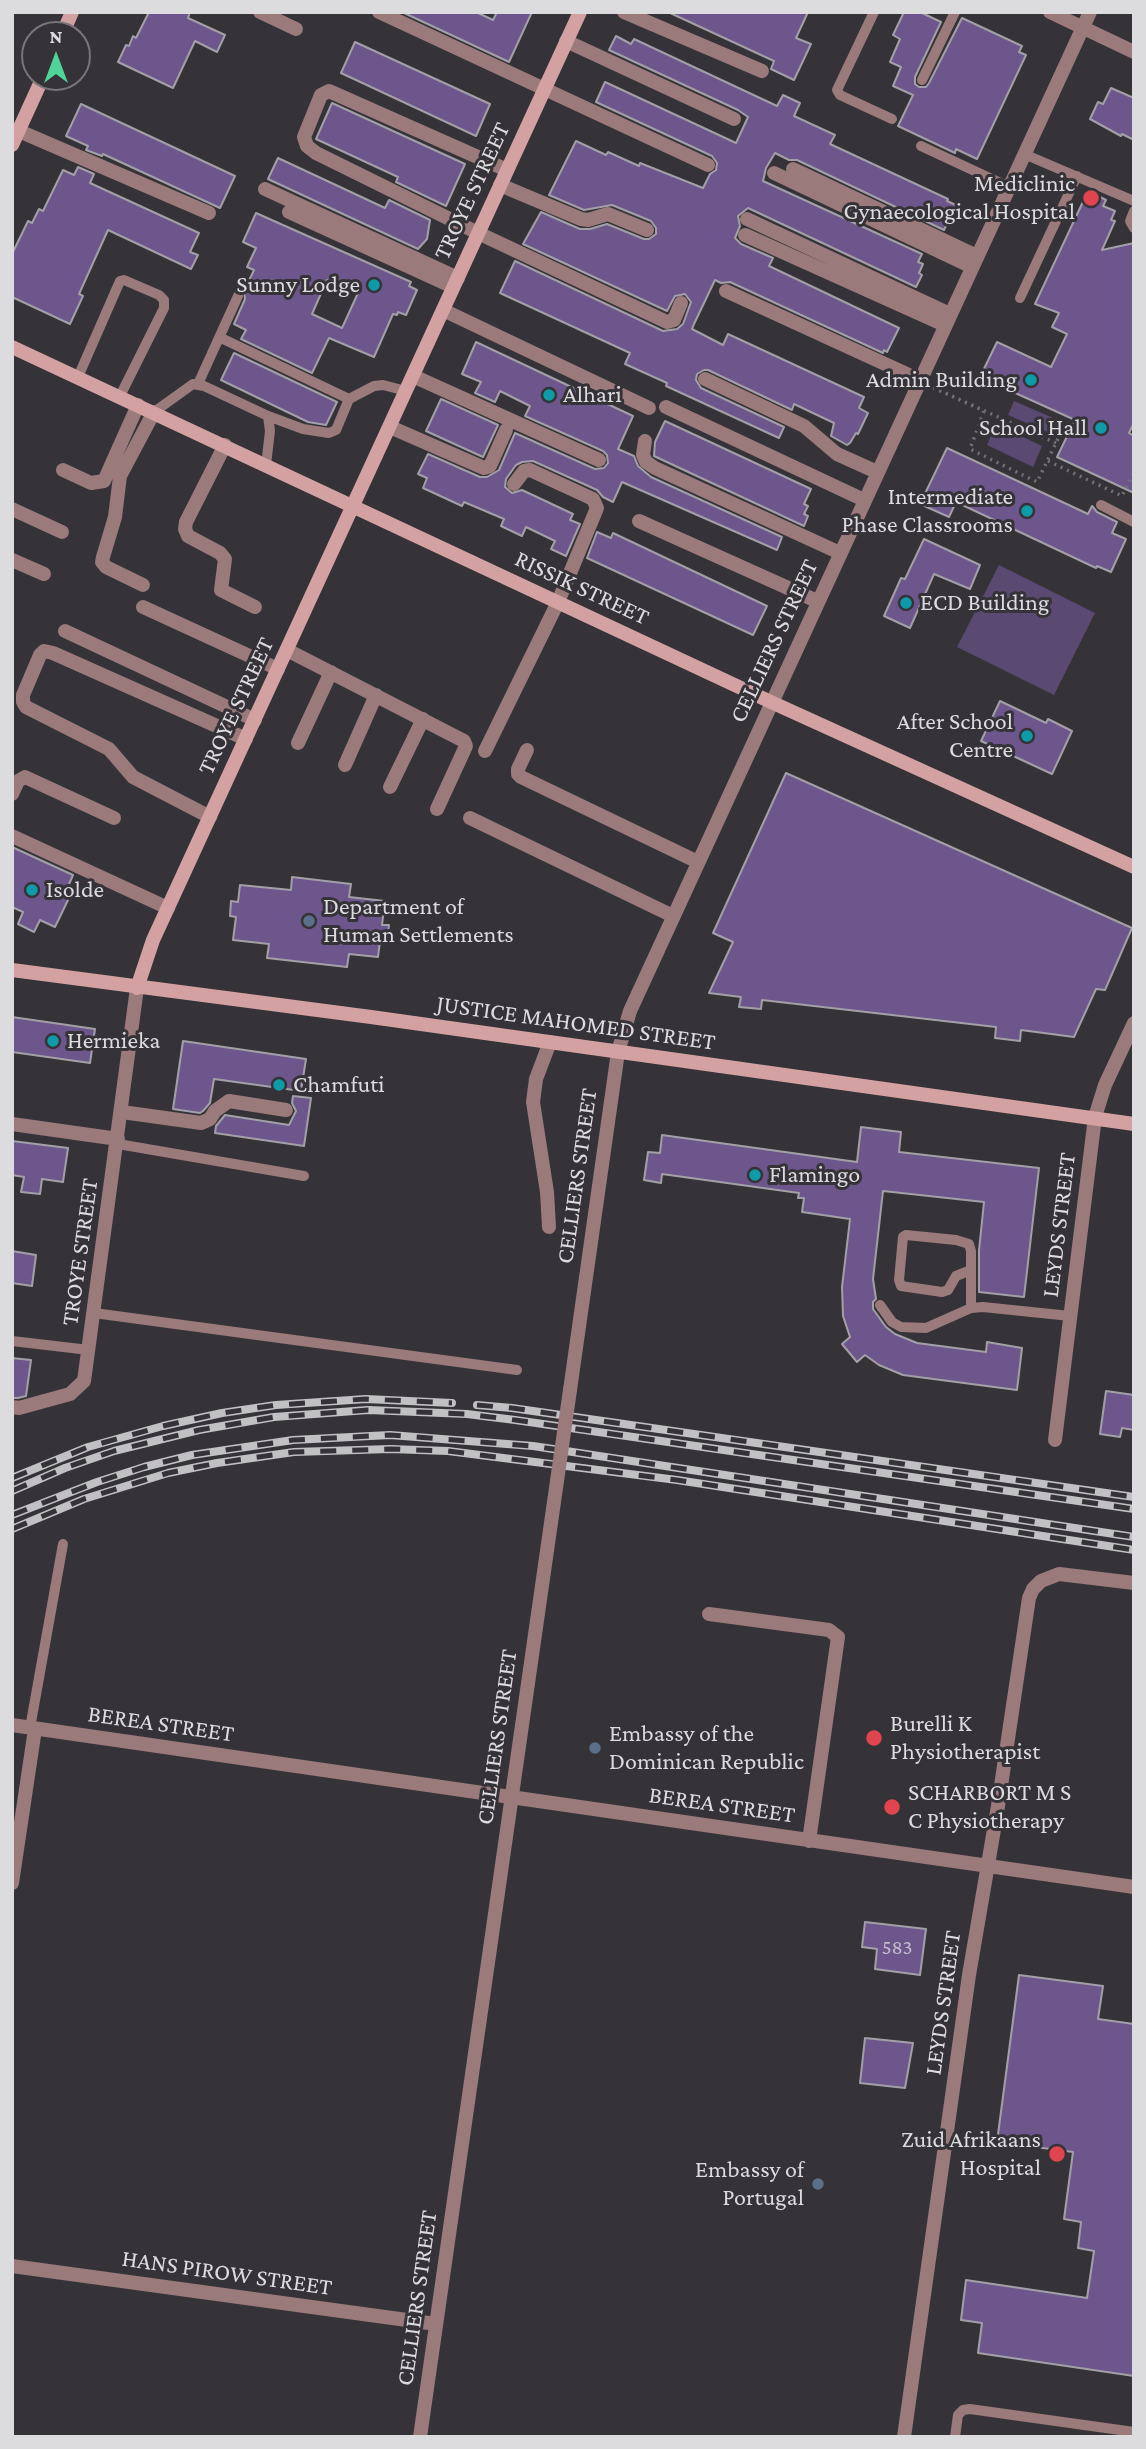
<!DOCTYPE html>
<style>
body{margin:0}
#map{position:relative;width:1146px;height:2449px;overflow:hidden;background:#353338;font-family:"Crimson Pro",serif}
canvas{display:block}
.frame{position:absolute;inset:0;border:14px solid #dcdbde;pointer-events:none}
.north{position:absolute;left:21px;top:21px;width:70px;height:70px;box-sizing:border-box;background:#353338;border:2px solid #78767a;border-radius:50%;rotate:0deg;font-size:19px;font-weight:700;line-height:28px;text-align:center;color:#dcdbde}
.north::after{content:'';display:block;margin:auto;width:24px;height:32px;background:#50d398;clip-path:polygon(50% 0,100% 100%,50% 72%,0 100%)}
</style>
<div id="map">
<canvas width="1146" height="2449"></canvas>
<div class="frame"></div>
<div class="north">N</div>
</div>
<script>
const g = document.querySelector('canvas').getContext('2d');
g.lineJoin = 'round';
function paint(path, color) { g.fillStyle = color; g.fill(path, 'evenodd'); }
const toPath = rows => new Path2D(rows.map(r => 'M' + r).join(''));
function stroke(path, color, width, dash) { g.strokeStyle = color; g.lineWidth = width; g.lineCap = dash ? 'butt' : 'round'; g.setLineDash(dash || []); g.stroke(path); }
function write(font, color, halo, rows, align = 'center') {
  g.font = font + ' "Crimson Pro",serif'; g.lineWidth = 6; g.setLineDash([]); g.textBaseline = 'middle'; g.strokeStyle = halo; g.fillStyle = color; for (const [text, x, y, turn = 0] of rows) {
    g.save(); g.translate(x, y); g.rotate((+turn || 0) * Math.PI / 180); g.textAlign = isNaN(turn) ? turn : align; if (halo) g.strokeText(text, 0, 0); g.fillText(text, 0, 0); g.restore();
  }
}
const green = toPath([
 [1014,401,1058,420,1052,434,1008,415],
 [996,424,1042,446,1033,467,987,445],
 [999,565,1095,613,1054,695,957,647]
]);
const building = toPath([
 [149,12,190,12,188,18,225,35,217,52,195,41,173,88,118,62,126,45,129,46,133,36,136,38,149,12],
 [402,12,476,12,493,20,497,12,532,12,509,62,402,12],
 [668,12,808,12,796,38,811,44,794,80,771,69,774,61,668,12],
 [904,12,920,12,941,22,915,77,915,84,919,87,926,87,929,83,962,18,1022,46,1019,52,1026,55,977,159,956,149,955,153,898,126,913,95,893,86,901,67,890,62,900,39,893,35,904,12],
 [616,36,631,44,634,39,777,106,783,95,800,103,794,116,835,135,830,144,948,199,947,201,956,205,944,230,797,160,789,160,775,153,766,168,763,181,922,254,918,262,923,264,919,273,922,275,916,287,748,208,738,216,740,226,735,238,741,244,773,258,769,266,899,328,887,352,884,350,883,353,730,282,721,283,715,280,694,324,692,329,723,345,728,334,864,397,859,408,868,413,858,434,856,433,850,443,847,445,831,436,834,423,794,404,792,410,708,370,704,370,697,374,696,380,701,388,784,427,779,438,666,386,667,383,625,364,630,353,500,293,515,261,663,331,677,329,683,324,691,302,685,294,675,296,667,311,523,244,541,212,580,229,590,229,607,224,644,239,649,239,656,234,656,228,651,221,612,205,584,210,549,195,576,141,606,155,608,152,639,166,640,163,703,188,710,174,716,170,717,163,712,156,596,102,605,82,736,143,748,117,738,110,609,50,616,36],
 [355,42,490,104,476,136,341,73,355,42],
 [1111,88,1134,98,1134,140,1122,134,1121,136,1090,119,1098,102,1103,104,1111,88],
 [332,103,465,164,446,206,396,182,398,177,316,139,332,103],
 [81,104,235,176,220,208,103,154,102,156,86,150,88,146,66,136,81,104],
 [278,158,385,208,389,200,430,220,427,239,418,249,268,179,278,158],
 [78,167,94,174,90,183,199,233,190,252,198,255,191,269,108,230,79,294,83,296,70,324,12,297,12,254,28,221,32,223,39,209,43,211,63,170,74,175,78,167],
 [1088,191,1106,200,1103,206,1115,211,1111,220,1115,221,1102,250,1134,243,1134,423,1129,433,1134,436,1134,493,1057,457,1075,420,980,377,997,342,1051,367,1067,334,1052,327,1059,313,1035,304,1088,191],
 [256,213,411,282,409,286,417,290,406,315,398,312,397,315,393,314,374,357,329,338,312,373,241,339,246,330,234,324,245,299,244,291,254,270,247,267,256,248,243,242,256,213],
 [327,280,358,293,342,328,312,314,327,280],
 [476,342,633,416,618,449,634,456,638,466,651,477,782,537,777,550,622,482,613,502,603,497,597,490,533,461,522,462,516,465,506,479,505,487,512,493,522,490,573,514,570,520,580,524,566,556,551,549,555,541,526,527,522,536,501,526,504,519,464,502,462,506,423,488,427,478,418,474,428,454,480,477,487,477,499,470,515,433,595,469,604,468,608,463,607,455,603,451,525,416,530,406,500,391,495,402,475,393,481,382,462,374,476,342],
 [234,353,337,402,326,425,308,422,221,380,234,353],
 [441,399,498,425,483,457,426,431,441,399],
 [665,421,811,489,804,504,808,506,804,514,808,516,804,526,654,456,655,442,665,421],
 [947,448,1088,514,1092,506,1097,512,1117,522,1112,533,1126,539,1111,572,1097,566,1096,568,956,502,949,517,920,504,947,448],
 [597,532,611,538,613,533,767,606,753,635,587,558,597,532],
 [924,539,980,565,970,589,934,574,910,628,884,616,901,578,905,579,924,539],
 [1000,701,1046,723,1048,719,1072,731,1052,774,981,741,1000,701],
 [786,773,1132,928,1105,990,1096,989,1074,1037,1021,1030,1020,1041,995,1038,996,1027,762,1000,761,1009,739,1007,741,997,709,993,733,942,713,933,786,773],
 [12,847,73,875,64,896,69,898,55,927,40,920,34,932,18,924,23,912,12,907,12,847],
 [292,877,351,884,349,897,385,901,382,925,389,925,387,942,380,941,378,957,349,954,347,967,267,958,269,944,233,940,236,917,230,916,231,901,238,902,240,885,291,890,292,877],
 [12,1017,95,1029,90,1063,12,1052,12,1017],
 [183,1041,306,1059,301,1091,214,1079,210,1103,203,1111,200,1113,173,1109,183,1041],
 [293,1096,311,1098,304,1146,215,1133,216,1126,225,1115,289,1125,296,1111,292,1103,293,1096],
 [861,1127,901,1132,899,1152,1039,1168,1024,1297,979,1292,979,1250,984,1202,883,1191,873,1279,876,1299,873,1302,873,1309,886,1327,895,1334,917,1343,986,1352,987,1342,1022,1348,1017,1390,903,1375,879,1365,865,1355,857,1362,842,1344,850,1337,843,1316,842,1287,850,1219,802,1212,804,1198,798,1198,799,1193,662,1174,661,1183,644,1180,648,1152,660,1153,662,1135,857,1162,861,1127],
 [12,1141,68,1148,63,1182,42,1179,40,1194,21,1192,24,1177,12,1175,12,1141],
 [12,1251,36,1255,32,1286,12,1283,12,1251],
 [12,1358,31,1360,26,1396,18,1398,12,1398,12,1358],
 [1106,1391,1134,1395,1134,1430,1122,1428,1120,1437,1100,1434,1106,1391],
 [865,1922,926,1929,920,1975,875,1969,877,1949,862,1947,865,1922],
 [1019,1975,1103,1986,1098,2019,1134,2024,1134,2376,978,2353,982,2323,961,2320,966,2280,1087,2298,1094,2251,1078,2248,1081,2222,1064,2219,1073,2152,997,2142,1019,1975],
 [865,2038,913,2043,905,2088,860,2083,865,2038]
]);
const path = toPath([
 [1056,443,934,388,984,411,970,449,1037,482,1056,443,1066,422],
 [1048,461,1122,496,1134,472]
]);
const lane = toPath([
 [874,12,837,90,840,95,892,119],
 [922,80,955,12],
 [921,146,1009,187],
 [1024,154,1134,201],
 [1134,211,1130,221,1134,228],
 [1020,298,1077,176],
 [221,338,349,399],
 [78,377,120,281,124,280,159,295,164,300,164,308,120,396],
 [198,384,238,296],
 [154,412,193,384,204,386,268,416,270,431,266,465],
 [268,416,303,429,329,433,336,430,349,399,374,386,383,385,406,391],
 [1101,505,1134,522],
 [118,1144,304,1176],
 [880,1305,892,1322,901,1327,926,1328,971,1308,983,1307,1070,1316],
 [971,1308,971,1251,969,1244,956,1240,906,1235,903,1237,899,1280,901,1286,942,1292,948,1290,956,1276,971,1270],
 [94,1313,517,1370],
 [12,1341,89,1350],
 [30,1728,63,1544],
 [955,2437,958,2415,963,2410,970,2409,1134,2432]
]);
const street = toPath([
 [260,12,296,29],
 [379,12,708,165],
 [624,12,762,71],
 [1050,12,1134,52],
 [566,41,734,119],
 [19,131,209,213],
 [793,169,977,256],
 [507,170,329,91,321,95,304,137,307,146,316,153,478,233,667,322,674,320,681,303],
 [774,173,972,267],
 [500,185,581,219,588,220,608,214,647,230],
 [265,189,458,278],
 [289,212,453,287],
 [747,219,950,314],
 [745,235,945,325],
 [726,291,920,380],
 [443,310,649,408],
 [413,376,599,460],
 [705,379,804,426,837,454,877,472],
 [666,407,864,500],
 [390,427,484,468,490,466,506,430],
 [645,441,643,455,646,462,655,468,840,553],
 [225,445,186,522,185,529,188,536,220,553,225,559,221,590,255,607],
 [63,470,91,483,104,481,138,405],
 [12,509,62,532],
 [639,521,817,601],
 [12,560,44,574],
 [143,585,106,567,102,562,103,557,115,517,120,476,154,412],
 [143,607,278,669],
 [65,631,255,720],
 [287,650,464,741,466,746,437,809],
 [298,743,331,672],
 [527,750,518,769,518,774,521,777,698,862],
 [485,751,558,602,597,508,593,499,530,470,524,471,514,484],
 [345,765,376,695],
 [390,787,423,719],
 [12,794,18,781,25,777,114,818],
 [210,817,133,777,109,749,26,707,23,702,23,695,40,655,44,651,53,653,246,739],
 [470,818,673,916],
 [12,836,168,908],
 [122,1112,201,1123,210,1119,215,1111,229,1101,286,1110],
 [12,1124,118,1139],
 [549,1227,547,1192,533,1102,536,1079,550,1042],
 [570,1390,618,1052,630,1011,1090,12],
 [12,1407,19,1408,70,1394,84,1381,137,988],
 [1055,1440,1095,1117,1105,1085,1134,1023],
 [709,1614,829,1630,838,1637,809,1841],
 [12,1725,1134,1887],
 [12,1883,35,1729],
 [12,2266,436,2324],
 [420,2437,557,1481],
 [904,2437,969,1975,998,1806,1029,1598,1033,1589,1041,1581,1059,1574,1134,1583]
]);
const secondary = toPath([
 [62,35,72,12],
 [12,145,43,77],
 [12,347,771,702,1134,867],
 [12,970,371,1017,1134,1124],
 [137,988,153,940,580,12]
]);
const rail = toPath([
 [477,1405,512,1408,1134,1497],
 [12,1478,88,1447,163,1426,222,1413,276,1405,366,1399,452,1403],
 [12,1491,65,1468,114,1451,199,1430,274,1417,368,1410,467,1414,515,1420,1134,1509],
 [12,1515,97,1482,144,1467,192,1455,293,1440,390,1435,533,1446,1134,1537],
 [12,1529,84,1499,168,1473,217,1463,294,1452,390,1449,448,1451,677,1480,1134,1550]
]);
const streetBridge = toPath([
 [557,1481,570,1390]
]);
const markers = [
 [1091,198,9,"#e0444e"],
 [374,285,7,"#0f9aa8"],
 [1031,380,7,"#0f9aa8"],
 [549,395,7,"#0f9aa8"],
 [1101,428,7,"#0f9aa8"],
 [1027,511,7,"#0f9aa8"],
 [906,603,7,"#0f9aa8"],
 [1027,736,7,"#0f9aa8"],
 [32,890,7,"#0f9aa8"],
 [309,921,7,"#5c6f8a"],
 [53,1041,7,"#0f9aa8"],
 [279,1085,7,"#0f9aa8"],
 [755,1175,7,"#0f9aa8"],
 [874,1738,9,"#e0444e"],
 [595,1748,7,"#5c6f8a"],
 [892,1807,9,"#e0444e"],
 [1057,2154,9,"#e0444e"],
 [818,2184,7,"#5c6f8a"]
];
const numberNames = [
 ["583",897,1948]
];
const poiNames = [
 ["Mediclinic",1075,184,"right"],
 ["Gynaecological Hospital",1075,212,"right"],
 ["Sunny Lodge",360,285,"right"],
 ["Admin Building",1017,380,"right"],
 ["Alhari",563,395],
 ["School Hall",1087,428,"right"],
 ["Intermediate",1013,497,"right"],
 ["Phase Classrooms",1013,525,"right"],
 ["ECD Building",920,603],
 ["After School",1013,722,"right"],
 ["Centre",1013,750,"right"],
 ["Isolde",46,890],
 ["Department of",323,907],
 ["Human Settlements",323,935],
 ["Hermieka",67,1041],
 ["Chamfuti",293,1085],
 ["Flamingo",769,1175],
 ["Burelli K",890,1724],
 ["Physiotherapist",890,1752],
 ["Embassy of the",609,1734],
 ["Dominican Republic",609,1762],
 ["SCHARBORT M S",908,1793],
 ["C Physiotherapy",908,1821],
 ["Zuid Afrikaans",1041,2140,"right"],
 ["Hospital",1041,2168,"right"],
 ["Embassy of",804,2170,"right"],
 ["Portugal",804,2198,"right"]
];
const streetNames = [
 ["TROYE STREET",472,191,-65],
 ["RISSIK STREET",582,588,25],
 ["CELLIERS STREET",774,641,-65],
 ["TROYE STREET",236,706,-65],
 ["JUSTICE MAHOMED STREET",576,1023,8],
 ["CELLIERS STREET",577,1176,-82],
 ["LEYDS STREET",1059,1225,-83],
 ["TROYE STREET",80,1252,-82],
 ["BEREA STREET",161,1724,8],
 ["CELLIERS STREET",497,1737,-82],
 ["BEREA STREET",722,1805,8],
 ["LEYDS STREET",943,2003,-82],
 ["HANS PIROW STREET",227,2273,8],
 ["CELLIERS STREET",417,2298,-82]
];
paint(green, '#5a4971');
paint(building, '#6d568c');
stroke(building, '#a2a0a6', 2);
stroke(path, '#737176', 3.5, [2, 5]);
stroke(lane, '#9a7a7a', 10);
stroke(street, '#9a7a7a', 14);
stroke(secondary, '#d3a1a1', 14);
stroke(rail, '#c1c0c3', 8);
stroke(rail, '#353338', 5, [16]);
stroke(streetBridge, '#9a7a7a', 14);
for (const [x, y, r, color] of markers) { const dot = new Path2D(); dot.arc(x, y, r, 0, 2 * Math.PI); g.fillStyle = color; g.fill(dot); stroke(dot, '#353338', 2.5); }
write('21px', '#c0baca', null, numberNames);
write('24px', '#dcdbde', '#353338', poiNames, 'left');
write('24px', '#dcdbde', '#353338', streetNames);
</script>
